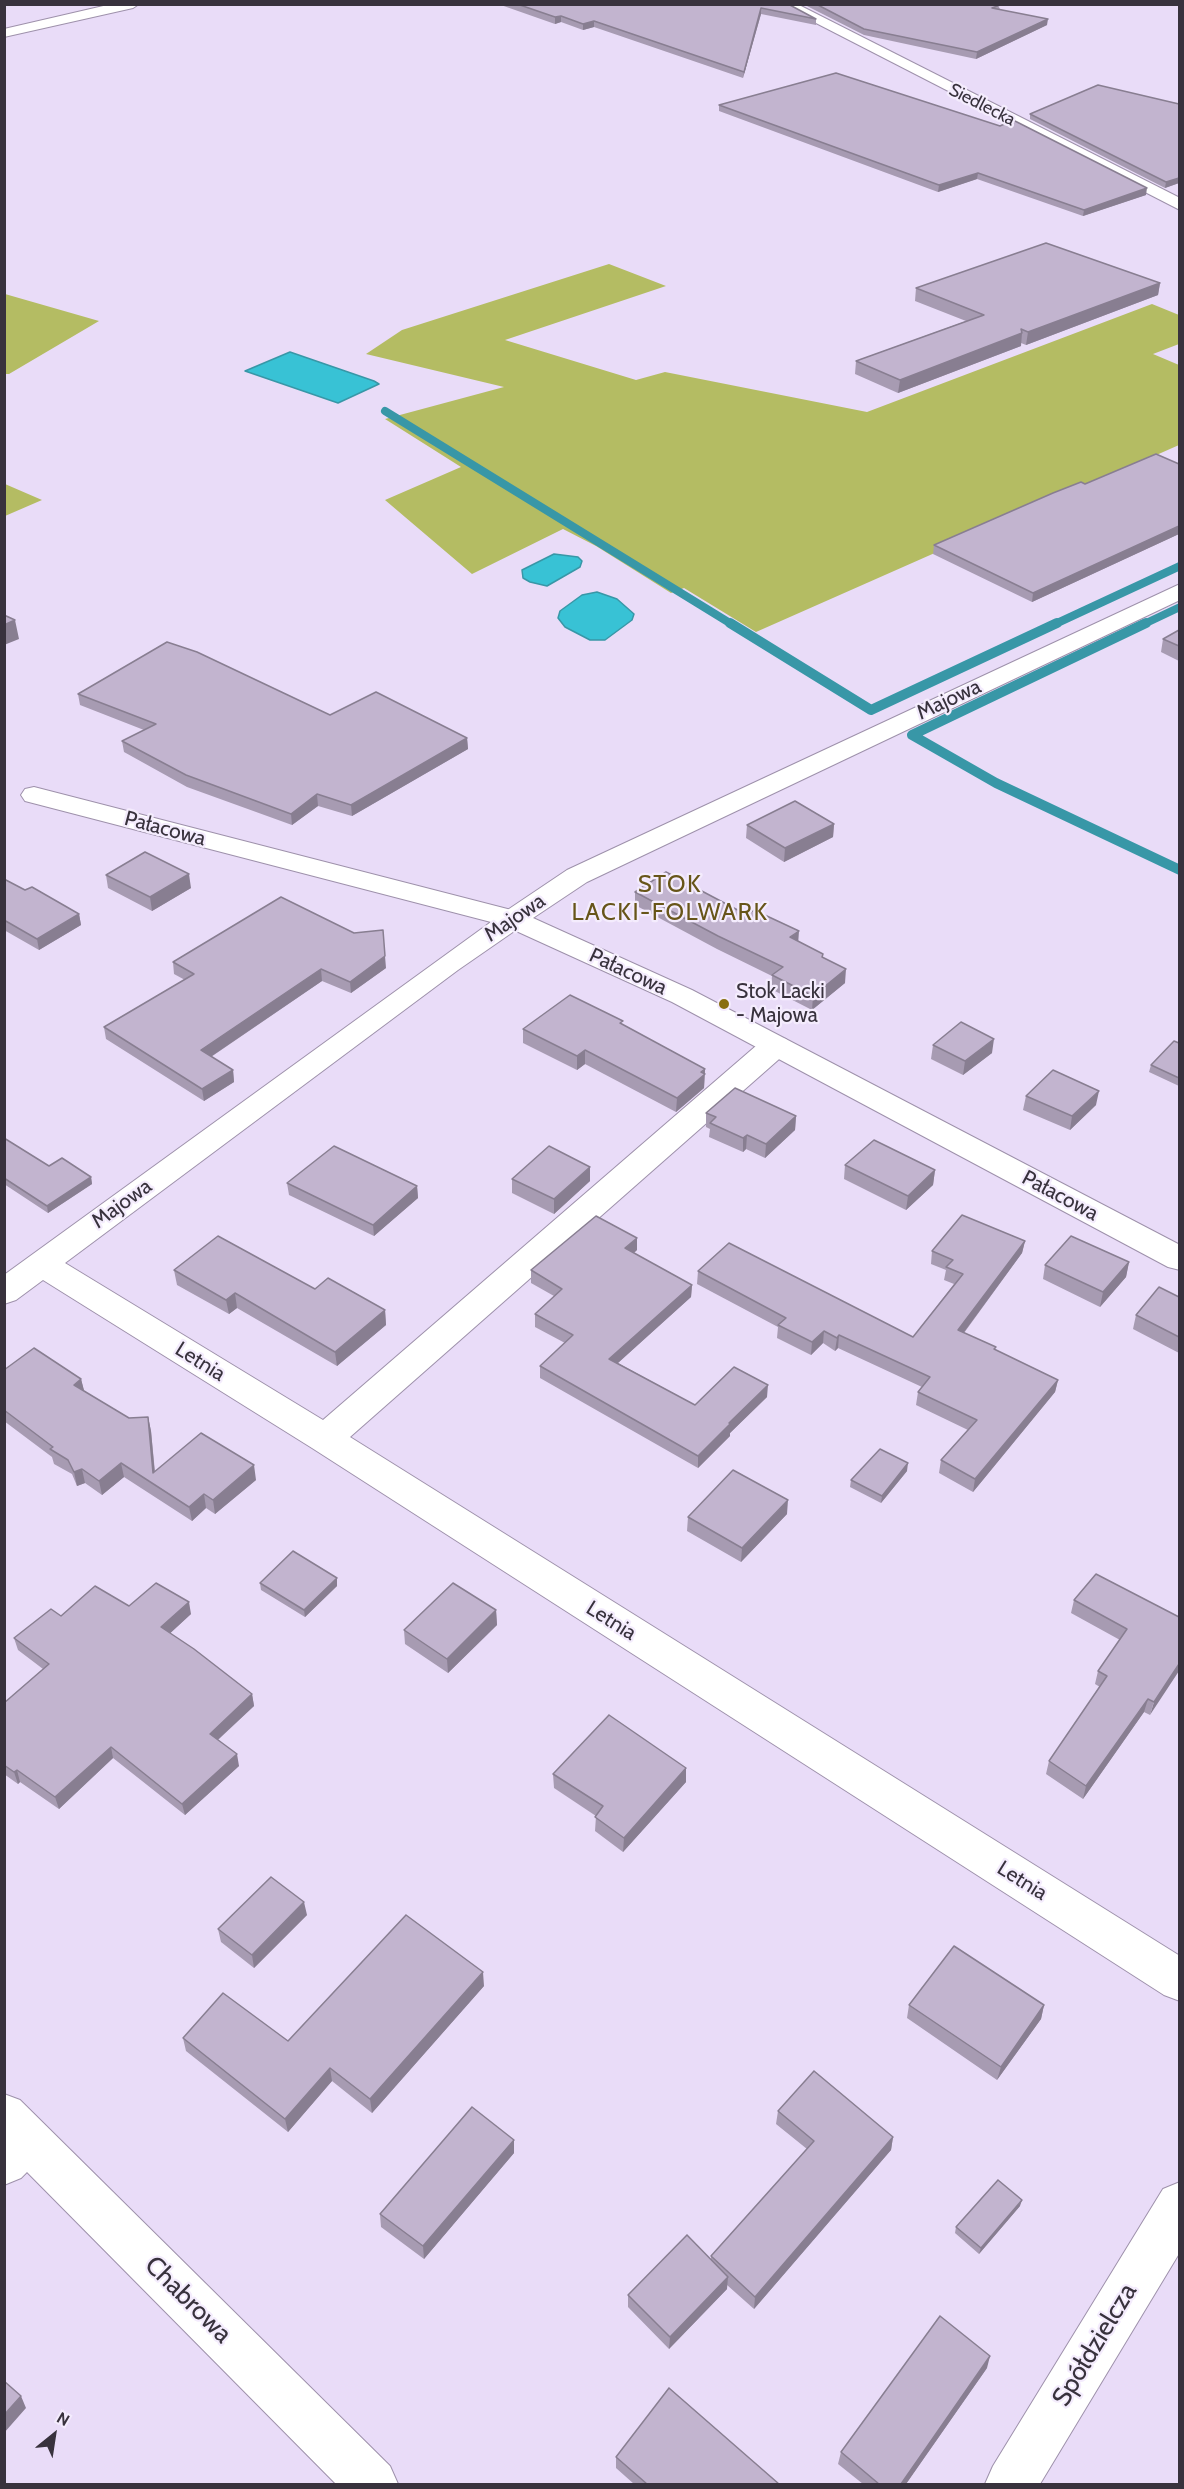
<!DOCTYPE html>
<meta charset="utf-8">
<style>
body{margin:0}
#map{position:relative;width:1184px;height:2489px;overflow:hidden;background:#e9dcf8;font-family:Cabin,sans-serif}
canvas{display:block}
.frame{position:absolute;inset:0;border:6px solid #38323d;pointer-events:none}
.north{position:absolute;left:24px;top:2405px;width:60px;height:60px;-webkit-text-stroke:4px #f4ecfd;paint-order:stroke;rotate:30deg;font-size:16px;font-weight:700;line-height:24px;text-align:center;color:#38323d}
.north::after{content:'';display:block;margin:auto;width:21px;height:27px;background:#38323d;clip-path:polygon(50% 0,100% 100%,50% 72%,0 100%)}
</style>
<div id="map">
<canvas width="1184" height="2489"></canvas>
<div class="frame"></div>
<div class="north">N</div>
</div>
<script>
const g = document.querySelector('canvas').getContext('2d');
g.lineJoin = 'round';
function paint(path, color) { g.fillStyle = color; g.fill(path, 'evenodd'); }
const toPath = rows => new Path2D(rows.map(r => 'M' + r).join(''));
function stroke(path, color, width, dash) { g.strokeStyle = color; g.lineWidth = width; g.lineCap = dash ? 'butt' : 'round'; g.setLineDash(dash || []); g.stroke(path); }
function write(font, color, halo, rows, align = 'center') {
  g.font = font + ' Cabin,sans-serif'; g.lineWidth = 4.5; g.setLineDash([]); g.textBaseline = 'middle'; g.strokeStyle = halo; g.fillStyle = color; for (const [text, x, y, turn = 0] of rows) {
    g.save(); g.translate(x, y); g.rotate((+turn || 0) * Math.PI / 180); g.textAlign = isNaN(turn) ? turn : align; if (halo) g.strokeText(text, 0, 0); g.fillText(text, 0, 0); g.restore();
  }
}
const green = toPath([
 [609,264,666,286,505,340,636,380,665,372,867,412,1152,304,1179,315,1179,344,1153,354,1179,365,1179,445,756,632,684,588,671,593,596,546,563,529,472,574,385,500,461,467,385,419,504,387,366,354,402,330],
 [4,294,5,294,99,321,9,374,5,374],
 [5,484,42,500,5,516]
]);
const water = toPath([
 [290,352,374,381,379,384,338,403,245,371,290,352],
 [554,554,578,557,582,561,580,567,547,586,530,582,523,578,522,570,554,554],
 [597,592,617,599,634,614,632,620,605,640,590,640,565,627,558,618,560,611,582,595,597,592]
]);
const streamFar1 = toPath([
 [385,411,733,625],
 [1053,625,1180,566],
 [1142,625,1180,607]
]);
const stream = toPath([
 [730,623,871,710,1057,623],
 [1146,623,912,735,996,783,1180,870]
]);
const minor = toPath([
 [112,4,139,4,133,8,4,37,4,29,112,4],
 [34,787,523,913,527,919,523,925,458,970,65,1263,323,1420,764,1039,775,1037,786,1039,790,1046,786,1053,350,1437,1180,1956,1180,2001,1164,1995,312,1448,43,1280,16,1300,4,1304,4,1275,491,922,25,801,21,795,25,789,34,787],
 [4,2094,20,2100,390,2466,398,2484,336,2484,27,2172,21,2178,4,2185,4,2094],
 [1180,2182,1180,2252,1040,2484,985,2484,993,2466,1163,2189,1180,2182]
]);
const tertiary = toPath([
 [1180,584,1180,600,587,882,533,918,692,990,1180,1245,1180,1270,1168,1267,672,1002,503,925,499,919,503,913,567,870,1180,584]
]);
const secondary = toPath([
 [779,4,797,4,1180,198,1180,210,779,4]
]);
const wall = toPath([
 [498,4,788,4,816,19,816,25,761,14,743,78,594,27,583,30,561,22,555,24],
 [803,4,997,4,1000,9,1047,25,976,59,864,35],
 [1179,104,1179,183,1165,188,1030,119,1030,114],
 [719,105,1146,195,1083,216,977,179,938,192,719,111],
 [1160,283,1158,295,1026,345,1021,343,1021,346,898,393,855,374,856,361,966,321,915,301,916,288],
 [1179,464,1179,534,1032,602,933,554,934,545,1085,484],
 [1179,630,1179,661,1161,652,1163,639],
 [78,694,330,715,467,738,468,749,352,816,318,806,292,825,187,787,124,752,122,741,144,730,80,705],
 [834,824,833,837,784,862,746,838,747,825],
 [106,875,191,888,152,911,108,888],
 [4,879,25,890,79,914,81,925,39,950,4,930],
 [635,892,798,941,823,954,823,958,845,983,812,1010,771,989,772,976,717,949,635,905],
 [173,962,386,968,351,993,322,981,211,1057,233,1070,234,1082,204,1101,106,1039,104,1027,185,980,174,974],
 [622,1025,705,1069,704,1088,676,1112,585,1064,577,1070,523,1043,523,1029],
 [1179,1043,1179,1086,1149,1072,1151,1065],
 [933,1045,992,1053,963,1075,931,1059],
 [1026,1096,1096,1105,1070,1130,1023,1110],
 [706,1113,796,1116,795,1130,765,1158,746,1149,743,1152,709,1137,710,1129,706,1127],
 [4,1138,49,1166,91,1177,92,1184,48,1213,4,1184],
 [845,1165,935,1170,933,1185,906,1210,844,1179],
 [512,1179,590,1181,554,1214,512,1193],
 [287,1183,417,1186,418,1198,374,1236,289,1195],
 [1025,1241,1022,1253,964,1333,996,1350,1058,1380,1055,1392,973,1492,939,1473,941,1460,968,1430,916,1405,918,1392,922,1387,838,1348,835,1351,823,1343,811,1355,777,1338,778,1327,697,1284,698,1271,913,1337,954,1284,944,1280,946,1270,931,1264,932,1251],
 [637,1250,634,1253,692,1285,691,1297,618,1363,695,1405,767,1397,730,1433,730,1436,698,1468,540,1378,540,1366,565,1343,535,1327,535,1314,554,1296,531,1283,531,1270],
 [1129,1262,1126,1277,1100,1307,1043,1279,1045,1265],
 [174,1270,315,1289,385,1310,386,1325,337,1366,237,1308,229,1314,177,1285],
 [1179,1297,1179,1353,1133,1329,1136,1315],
 [4,1370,81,1379,84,1391,129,1418,148,1417,151,1431,155,1472,256,1480,215,1514,206,1508,192,1521,124,1477,102,1495,85,1483,77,1486,72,1474,54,1464,52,1457,4,1421],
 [907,1471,881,1503,850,1487,851,1480],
 [787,1514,741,1562,687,1531,688,1517],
 [260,1583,337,1586,305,1617,261,1590],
 [1074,1600,1179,1617,1150,1715,1144,1712,1083,1799,1046,1774,1049,1761,1100,1687,1095,1684,1098,1671,1120,1640,1071,1613],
 [129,1606,191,1614,170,1633,252,1694,254,1706,218,1740,239,1766,185,1815,113,1758,59,1809,20,1782,18,1784,4,1774,4,1703,43,1669,18,1650,14,1638,61,1616],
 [496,1610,497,1625,448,1673,405,1644,404,1630],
 [553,1774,686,1782,623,1852,595,1831,596,1816,554,1788],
 [307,1915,254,1968,221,1942,218,1929],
 [484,1986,372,2113,332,2081,288,2132,186,2051,183,2038,288,2041],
 [909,2005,1044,2005,1041,2019,997,2080,907,2018],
 [778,2111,893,2137,891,2150,754,2309,727,2285,727,2289,669,2349,628,2307,628,2295,711,2260,711,2256,807,2149,776,2124],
 [514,2140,514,2153,424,2259,381,2227,380,2214],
 [1020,2206,979,2254,955,2233,956,2227],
 [987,2368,906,2484,863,2484,838,2464,841,2452],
 [616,2457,779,2484,634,2484,616,2468]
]);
const shadedWall = toPath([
 [761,8,761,14,743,78,744,72],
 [561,16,561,22,555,24,555,17],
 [1048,19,1047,25,976,59,977,52],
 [594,21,594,27,583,30,583,24],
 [978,173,977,179,938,192,939,185],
 [1179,178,1179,183,1165,188,1166,182],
 [1147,188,1146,195,1083,216,1084,210],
 [1160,283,1158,295,1026,345,1028,332],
 [1022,333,1021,346,898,393,900,380],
 [1179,526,1179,534,1032,602,1033,593],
 [15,620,19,639,4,645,4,625],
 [467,738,468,749,352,816,351,805],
 [317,794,318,806,292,825,291,814],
 [834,824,833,837,784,862,785,848],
 [189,874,191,888,152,911,150,897],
 [79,914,81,925,39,950,37,939],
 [799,931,798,945,790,937],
 [385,956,386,968,351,993,350,982],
 [321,969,322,981,203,1062,201,1050],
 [846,969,845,983,812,1010,813,996],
 [994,1039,992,1053,963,1075,965,1061],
 [585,1050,585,1064,577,1070,577,1056],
 [705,1069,704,1088,676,1112,677,1098],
 [233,1070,234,1082,204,1101,202,1089],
 [1099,1091,1096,1105,1070,1130,1072,1116],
 [796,1116,795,1130,765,1158,766,1144],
 [747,1135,746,1149,743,1152,743,1138],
 [590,1167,590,1181,554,1214,554,1199],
 [935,1170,933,1185,906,1210,908,1196],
 [91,1177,92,1184,48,1213,47,1206],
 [417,1186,418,1198,374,1236,373,1225],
 [637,1238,637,1250,625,1260,625,1248],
 [1025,1241,1022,1253,956,1343,958,1330],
 [1129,1262,1126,1277,1100,1307,1103,1292],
 [692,1285,691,1297,609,1371,609,1359],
 [235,1293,237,1308,229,1314,226,1300],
 [385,1310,386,1325,337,1366,335,1352],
 [824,1331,823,1343,811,1355,812,1342],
 [839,1335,838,1348,835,1351,837,1338],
 [81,1379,85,1394,74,1385],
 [1058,1380,1055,1392,973,1492,975,1479],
 [768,1385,767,1397,730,1433,730,1436,698,1468,698,1456,729,1423],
 [148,1417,151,1431,156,1487,153,1473],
 [121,1463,124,1477,102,1495,99,1481],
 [908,1463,907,1471,881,1503,882,1496],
 [254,1465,256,1480,215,1514,213,1500],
 [82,1469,85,1483,77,1486,74,1472],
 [204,1494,206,1508,192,1521,189,1507],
 [788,1500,787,1514,741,1562,742,1548],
 [337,1578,337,1586,305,1617,304,1610],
 [189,1602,191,1614,164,1639,161,1627],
 [496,1610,497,1625,448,1673,447,1659],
 [1179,1664,1179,1671,1150,1715,1154,1702],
 [252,1694,254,1706,212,1745,210,1734],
 [1148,1699,1144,1712,1083,1799,1086,1786],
 [111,1747,113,1758,59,1809,55,1797],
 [237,1754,239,1766,185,1815,182,1804],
 [686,1768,686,1782,623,1852,624,1838],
 [17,1770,20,1782,18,1784,14,1772],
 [304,1902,307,1915,254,1968,252,1955],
 [483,1972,484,1986,372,2113,370,2099],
 [1044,2005,1041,2019,997,2080,1001,2067],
 [330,2068,332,2081,288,2132,285,2119],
 [893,2137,891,2150,754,2309,755,2297],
 [514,2140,514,2153,424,2259,423,2246],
 [1022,2200,1020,2206,979,2254,981,2248],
 [728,2277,727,2289,669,2349,670,2337],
 [990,2356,987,2368,906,2484,901,2484],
 [21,2396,26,2408,4,2433,4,2415]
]);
const building = toPath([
 [517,4,788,4,816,19,761,8,744,72,594,21,583,24,561,16,555,17,517,4],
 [816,4,997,4,1000,5,992,8,1048,19,977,52,864,29,816,4],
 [836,73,1000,126,1013,120,1147,188,1084,210,978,173,939,185,719,105,836,73],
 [1098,85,1179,104,1179,178,1166,182,1030,114,1098,85],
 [1046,243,1160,283,1028,332,1021,329,1022,333,900,380,856,361,984,315,916,288,1046,243],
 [1156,454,1179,464,1179,526,1033,593,934,545,1053,493,1081,482,1085,484,1156,454],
 [4,615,15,620,4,625,4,615],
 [1179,630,1179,646,1163,639,1179,630],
 [167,642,197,652,330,715,376,692,467,738,351,805,317,794,291,814,186,775,122,741,156,724,78,694,167,642],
 [795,801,834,824,785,848,747,825,795,801],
 [145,852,189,874,150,897,106,875,145,852],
 [666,872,747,915,754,910,799,931,790,937,823,954,822,957,846,969,813,996,772,975,783,967,718,936,635,892,666,872],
 [4,879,25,890,32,887,79,914,37,939,4,920,4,879],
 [281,897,354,933,383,930,385,956,350,982,321,969,201,1050,233,1070,202,1089,104,1027,194,974,173,962,281,897],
 [570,995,623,1021,620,1023,705,1069,701,1072,705,1074,677,1098,585,1050,577,1056,523,1029,570,995],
 [961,1022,994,1039,965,1061,933,1045,961,1022],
 [1174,1041,1179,1043,1179,1078,1151,1065,1174,1041],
 [1053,1070,1099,1091,1072,1116,1026,1096,1053,1070],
 [735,1088,796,1116,766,1144,747,1135,743,1138,710,1123,716,1117,706,1113,735,1088],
 [4,1138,49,1166,62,1158,91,1177,47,1206,4,1178,4,1138],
 [874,1140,935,1170,908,1196,845,1165,874,1140],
 [334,1146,417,1186,373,1225,287,1183,334,1146],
 [549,1146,590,1167,554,1199,512,1179,549,1146],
 [962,1215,1025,1241,958,1330,996,1347,994,1349,1058,1380,975,1479,941,1460,977,1420,918,1392,930,1377,839,1335,837,1338,824,1331,812,1342,778,1325,786,1318,698,1271,729,1243,913,1337,963,1274,946,1267,953,1260,932,1251,962,1215],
 [596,1216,637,1238,625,1248,692,1285,609,1359,695,1405,734,1367,768,1385,729,1423,730,1424,698,1456,540,1366,573,1335,535,1314,562,1289,531,1270,596,1216],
 [218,1236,315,1289,328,1278,385,1310,335,1352,235,1293,226,1300,174,1270,218,1236],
 [1071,1236,1129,1262,1103,1292,1045,1265,1071,1236],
 [1159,1287,1179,1297,1179,1337,1136,1315,1159,1287],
 [34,1348,81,1379,74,1385,129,1418,148,1417,153,1473,201,1433,254,1465,213,1500,204,1494,189,1507,121,1463,99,1481,82,1469,74,1472,68,1460,50,1449,53,1447,4,1410,4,1370,34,1348],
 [880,1449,908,1463,882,1496,851,1480,880,1449],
 [733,1470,788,1500,742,1548,688,1517,733,1470],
 [293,1551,337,1578,304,1610,260,1583,293,1551],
 [1096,1574,1179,1617,1179,1664,1154,1702,1148,1699,1086,1786,1049,1761,1107,1676,1098,1671,1127,1629,1074,1600,1096,1574],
 [156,1583,189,1602,161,1627,194,1649,252,1694,210,1734,237,1754,182,1804,111,1747,55,1797,17,1770,14,1772,4,1765,4,1703,49,1664,14,1638,51,1609,61,1616,95,1586,129,1606,156,1583],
 [453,1583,496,1610,447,1659,404,1630,453,1583],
 [609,1715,686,1768,624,1838,595,1817,603,1806,553,1774,609,1715],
 [271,1877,304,1902,252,1955,218,1929,271,1877],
 [406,1915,483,1972,370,2099,330,2068,285,2119,183,2038,223,1993,288,2041,406,1915],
 [954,1946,1044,2005,1001,2067,909,2005,954,1946],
 [814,2071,893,2137,755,2297,711,2256,814,2141,778,2111,814,2071],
 [472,2107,514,2140,423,2246,380,2214,472,2107],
 [998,2180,1022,2200,981,2248,956,2227,998,2180],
 [687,2235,728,2277,670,2337,628,2295,687,2235],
 [940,2316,990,2356,901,2484,879,2484,841,2452,940,2316],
 [4,2381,21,2396,4,2415,4,2381],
 [669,2388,779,2484,647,2484,616,2457,669,2388]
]);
const markers = [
 [724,1004,6,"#896f10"]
];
const farStreetnames = [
 ["Siedlecka",982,105,27]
];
const streetNames = [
 ["Majowa",949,700,-25],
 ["Pałacowa",165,829,15],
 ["Majowa",515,918,-34],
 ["Pałacowa",628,972,25],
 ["Pałacowa",1060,1196,28],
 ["Majowa",122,1204,-36],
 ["Letnia",200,1362,32],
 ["Letnia",611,1621,32],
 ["Letnia",1022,1881,32]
];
const poiNames = [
 ["Stok Lacki",736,992],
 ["- Majowa",736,1016]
];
const quarterNames = [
 ["STOK",670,885],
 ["LACKI-FOLWARK",670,913]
];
const nearStreetnames = [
 ["Chabrowa",188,2300,45],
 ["Spółdzielcza",1095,2345,-59]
];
paint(green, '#b4bc63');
paint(water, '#38c2d5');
stroke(water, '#3897a7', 1.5);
stroke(streamFar1, '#3897a7', 8);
stroke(stream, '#3897a7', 10);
stroke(minor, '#9e91ab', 2);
stroke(tertiary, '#9e91ab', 2);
stroke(secondary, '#9e91ab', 2);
paint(minor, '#fff');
paint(tertiary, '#fff');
paint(secondary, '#fff');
paint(wall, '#a79bb2');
paint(shadedWall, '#887e91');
paint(building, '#c2b4cf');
stroke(building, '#887e91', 1.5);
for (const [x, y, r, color] of markers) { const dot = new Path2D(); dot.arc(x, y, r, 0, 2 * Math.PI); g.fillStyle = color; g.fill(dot); stroke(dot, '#f4ecfd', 2); }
write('18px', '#38323d', '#f4ecfd', farStreetnames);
write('21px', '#38323d', '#f4ecfd', streetNames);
write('21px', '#38323d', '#f4ecfd', poiNames, 'left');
g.letterSpacing = '1.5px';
write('24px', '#675519', '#f4ecfd', quarterNames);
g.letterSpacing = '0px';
write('26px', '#38323d', '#f4ecfd', nearStreetnames);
</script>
